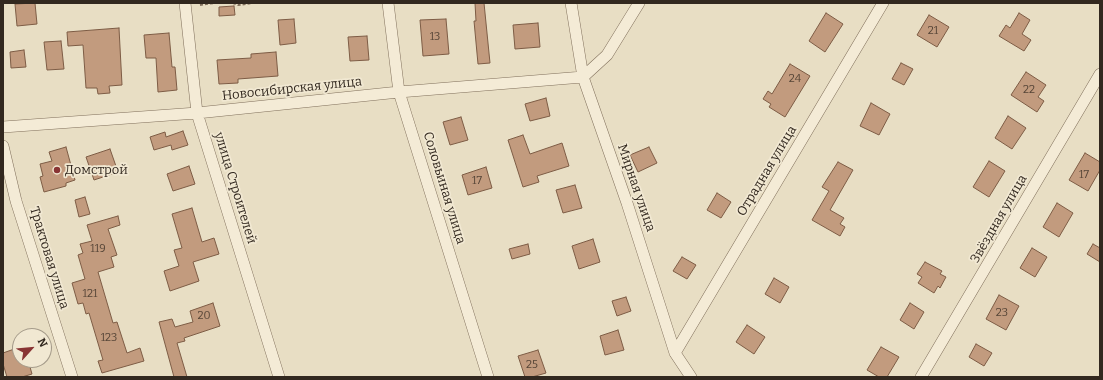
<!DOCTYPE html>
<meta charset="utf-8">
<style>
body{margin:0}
#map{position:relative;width:1103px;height:380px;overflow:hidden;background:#e8dec4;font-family:Bitter,serif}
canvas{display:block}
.frame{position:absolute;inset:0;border:4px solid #32281f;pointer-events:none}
.north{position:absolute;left:12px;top:328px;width:40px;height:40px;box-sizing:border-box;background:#f1e8d2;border:1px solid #a59b8a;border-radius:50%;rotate:63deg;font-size:11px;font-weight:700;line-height:16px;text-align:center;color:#32281f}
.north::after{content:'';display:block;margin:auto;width:14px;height:18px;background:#893434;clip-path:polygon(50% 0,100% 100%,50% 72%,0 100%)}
</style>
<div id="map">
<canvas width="1103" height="380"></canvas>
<div class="frame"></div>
<div class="north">N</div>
</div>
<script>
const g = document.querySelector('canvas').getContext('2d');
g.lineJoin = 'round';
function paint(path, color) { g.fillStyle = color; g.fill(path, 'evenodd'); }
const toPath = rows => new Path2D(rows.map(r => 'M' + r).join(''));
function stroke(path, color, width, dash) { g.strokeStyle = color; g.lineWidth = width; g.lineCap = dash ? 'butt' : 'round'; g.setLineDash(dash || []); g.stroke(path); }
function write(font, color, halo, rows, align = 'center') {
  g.font = font + ' Bitter,serif'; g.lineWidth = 3.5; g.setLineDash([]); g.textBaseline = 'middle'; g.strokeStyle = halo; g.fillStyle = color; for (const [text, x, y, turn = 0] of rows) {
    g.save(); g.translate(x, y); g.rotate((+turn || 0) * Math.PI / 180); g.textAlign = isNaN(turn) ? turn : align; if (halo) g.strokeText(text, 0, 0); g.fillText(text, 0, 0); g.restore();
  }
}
const building = toPath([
 [35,3,37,24,17,26,15,4,35,3],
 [475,3,484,3,490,63,478,64,474,21,476,21,475,3],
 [234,6,235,15,219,16,219,7,234,6],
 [826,13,843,24,825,52,809,41,826,13],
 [1019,13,1030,20,1022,34,1031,40,1024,51,999,36,1006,25,1010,28,1019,13],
 [929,15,949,27,937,47,917,35,929,15],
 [294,19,296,43,280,45,278,20,294,19],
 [446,19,449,54,423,56,420,20,446,19],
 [538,23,540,47,515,49,513,25,538,23],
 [119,28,122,85,109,86,110,93,98,94,97,88,86,88,83,45,68,46,67,32,119,28],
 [169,33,172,67,175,67,177,90,158,92,156,58,146,58,144,35,169,33],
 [367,36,369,60,350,61,348,37,367,36],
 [61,41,64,69,47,70,44,42,61,41],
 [24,50,26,67,11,68,10,52,24,50],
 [276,52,278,76,238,79,238,83,219,84,217,60,251,58,251,54,276,52],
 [901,63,913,69,904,85,892,79,901,63],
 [790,64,810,76,785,117,769,107,771,104,763,99,768,91,772,94,790,64],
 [1026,72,1046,85,1038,97,1044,101,1037,112,1011,95,1026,72],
 [546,98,550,116,530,121,525,104,546,98],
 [871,103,890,114,879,135,860,126,871,103],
 [1008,116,1026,128,1012,149,995,138,1008,116],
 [461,117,468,140,450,145,443,122,461,117],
 [183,131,188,145,172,150,171,145,154,150,150,137,165,132,166,137,183,131],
 [523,135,530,154,562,143,569,166,537,176,539,182,523,187,508,140,523,135],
 [66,147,75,180,66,183,66,186,44,192,40,177,43,176,40,164,52,161,49,152,66,147],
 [649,147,657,163,638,172,630,155,649,147],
 [110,149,118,172,94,180,86,157,110,149],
 [1085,153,1100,162,1100,170,1088,191,1069,180,1085,153],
 [989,161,1005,171,989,197,973,187,989,161],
 [838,162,853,170,830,210,844,218,840,224,845,227,840,236,812,220,829,191,822,187,838,162],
 [189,166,195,184,173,191,167,174,189,166],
 [486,167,492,188,468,195,462,175,486,167],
 [575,185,582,208,563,213,556,190,575,185],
 [717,193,731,202,721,218,707,210,717,193],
 [85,197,90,214,79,217,75,200,85,197],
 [1057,203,1073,213,1059,237,1043,227,1057,203],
 [192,208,202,242,214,238,219,254,193,262,199,281,170,291,164,271,179,266,174,250,182,248,172,214,192,208],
 [118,216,120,225,108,229,117,255,111,257,114,267,98,272,113,323,117,322,127,353,140,348,144,361,102,373,98,361,103,360,89,313,86,314,83,303,78,304,72,283,85,279,78,255,83,253,80,244,92,241,87,225,118,216],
 [593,239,600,262,579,269,572,246,593,239],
 [528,244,530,254,512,259,509,249,528,244],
 [1093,244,1100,248,1100,262,1087,254,1093,244],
 [1032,248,1047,257,1035,277,1020,268,1032,248],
 [682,257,696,265,687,279,673,271,682,257],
 [925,262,942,271,940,274,946,277,940,288,938,286,934,293,918,283,922,277,917,274,925,262],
 [774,278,789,287,780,303,765,294,774,278],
 [999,295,1019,306,1006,330,986,319,999,295],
 [626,297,631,311,617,316,612,301,626,297],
 [213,303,220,326,184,338,185,341,177,343,187,377,174,377,159,322,172,319,175,327,193,322,190,311,213,303],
 [910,303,924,312,914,329,900,320,910,303],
 [747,325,765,337,754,354,736,342,747,325],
 [618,330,624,350,605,355,600,336,618,330],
 [976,344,992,353,984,366,969,357,976,344],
 [20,347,20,360,28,360,32,374,22,377,7,377,3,364,3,353,20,347],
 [881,347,899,357,887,377,879,377,867,370,881,347],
 [538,350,546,373,532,377,525,377,518,356,538,350]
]);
const path = toPath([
 [233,3,238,5,253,3],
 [200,5,214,3]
]);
const minor = toPath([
 [185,3,197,113,279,377],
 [388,3,399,92,488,377],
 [571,3,583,77,627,203,675,353,691,377],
 [3,127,197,113,399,92,583,77,607,55,639,3],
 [3,146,16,201,72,377],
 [675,353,883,3],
 [921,377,1100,74]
]);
const markers = [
 [57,170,4,"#893434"]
];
const numberNames = [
 ["21",933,31],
 ["13",435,37],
 ["24",795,79],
 ["22",1029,90],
 ["17",1084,175],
 ["17",477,181],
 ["119",98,249],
 ["121",90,294],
 ["23",1002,313],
 ["20",204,316],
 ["123",109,338],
 ["25",532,365]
];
const streetNames = [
 ["Новосибирская улица",292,89,-6],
 ["Отрадная улица",767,171,-59],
 ["улица Строителей",235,188,73],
 ["Соловьиная улица",444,188,73],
 ["Мирная улица",636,188,71],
 ["Звёздная улица",999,219,-60],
 ["Трактовая улица",49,258,73]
];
const poiNames = [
 ["Домстрой",65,170]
];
paint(building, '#c29b7e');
stroke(building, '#7d5c45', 1);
stroke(minor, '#81705c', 12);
stroke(path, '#81705c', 2, [3, 2]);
stroke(minor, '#f4ebd6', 11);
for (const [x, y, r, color] of markers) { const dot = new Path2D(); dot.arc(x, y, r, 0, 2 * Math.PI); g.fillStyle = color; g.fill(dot); stroke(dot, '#f1e8d2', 1.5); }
write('11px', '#564537', null, numberNames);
write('13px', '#32281f', '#f1e8d2', streetNames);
write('13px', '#32281f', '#f1e8d2', poiNames, 'left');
</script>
